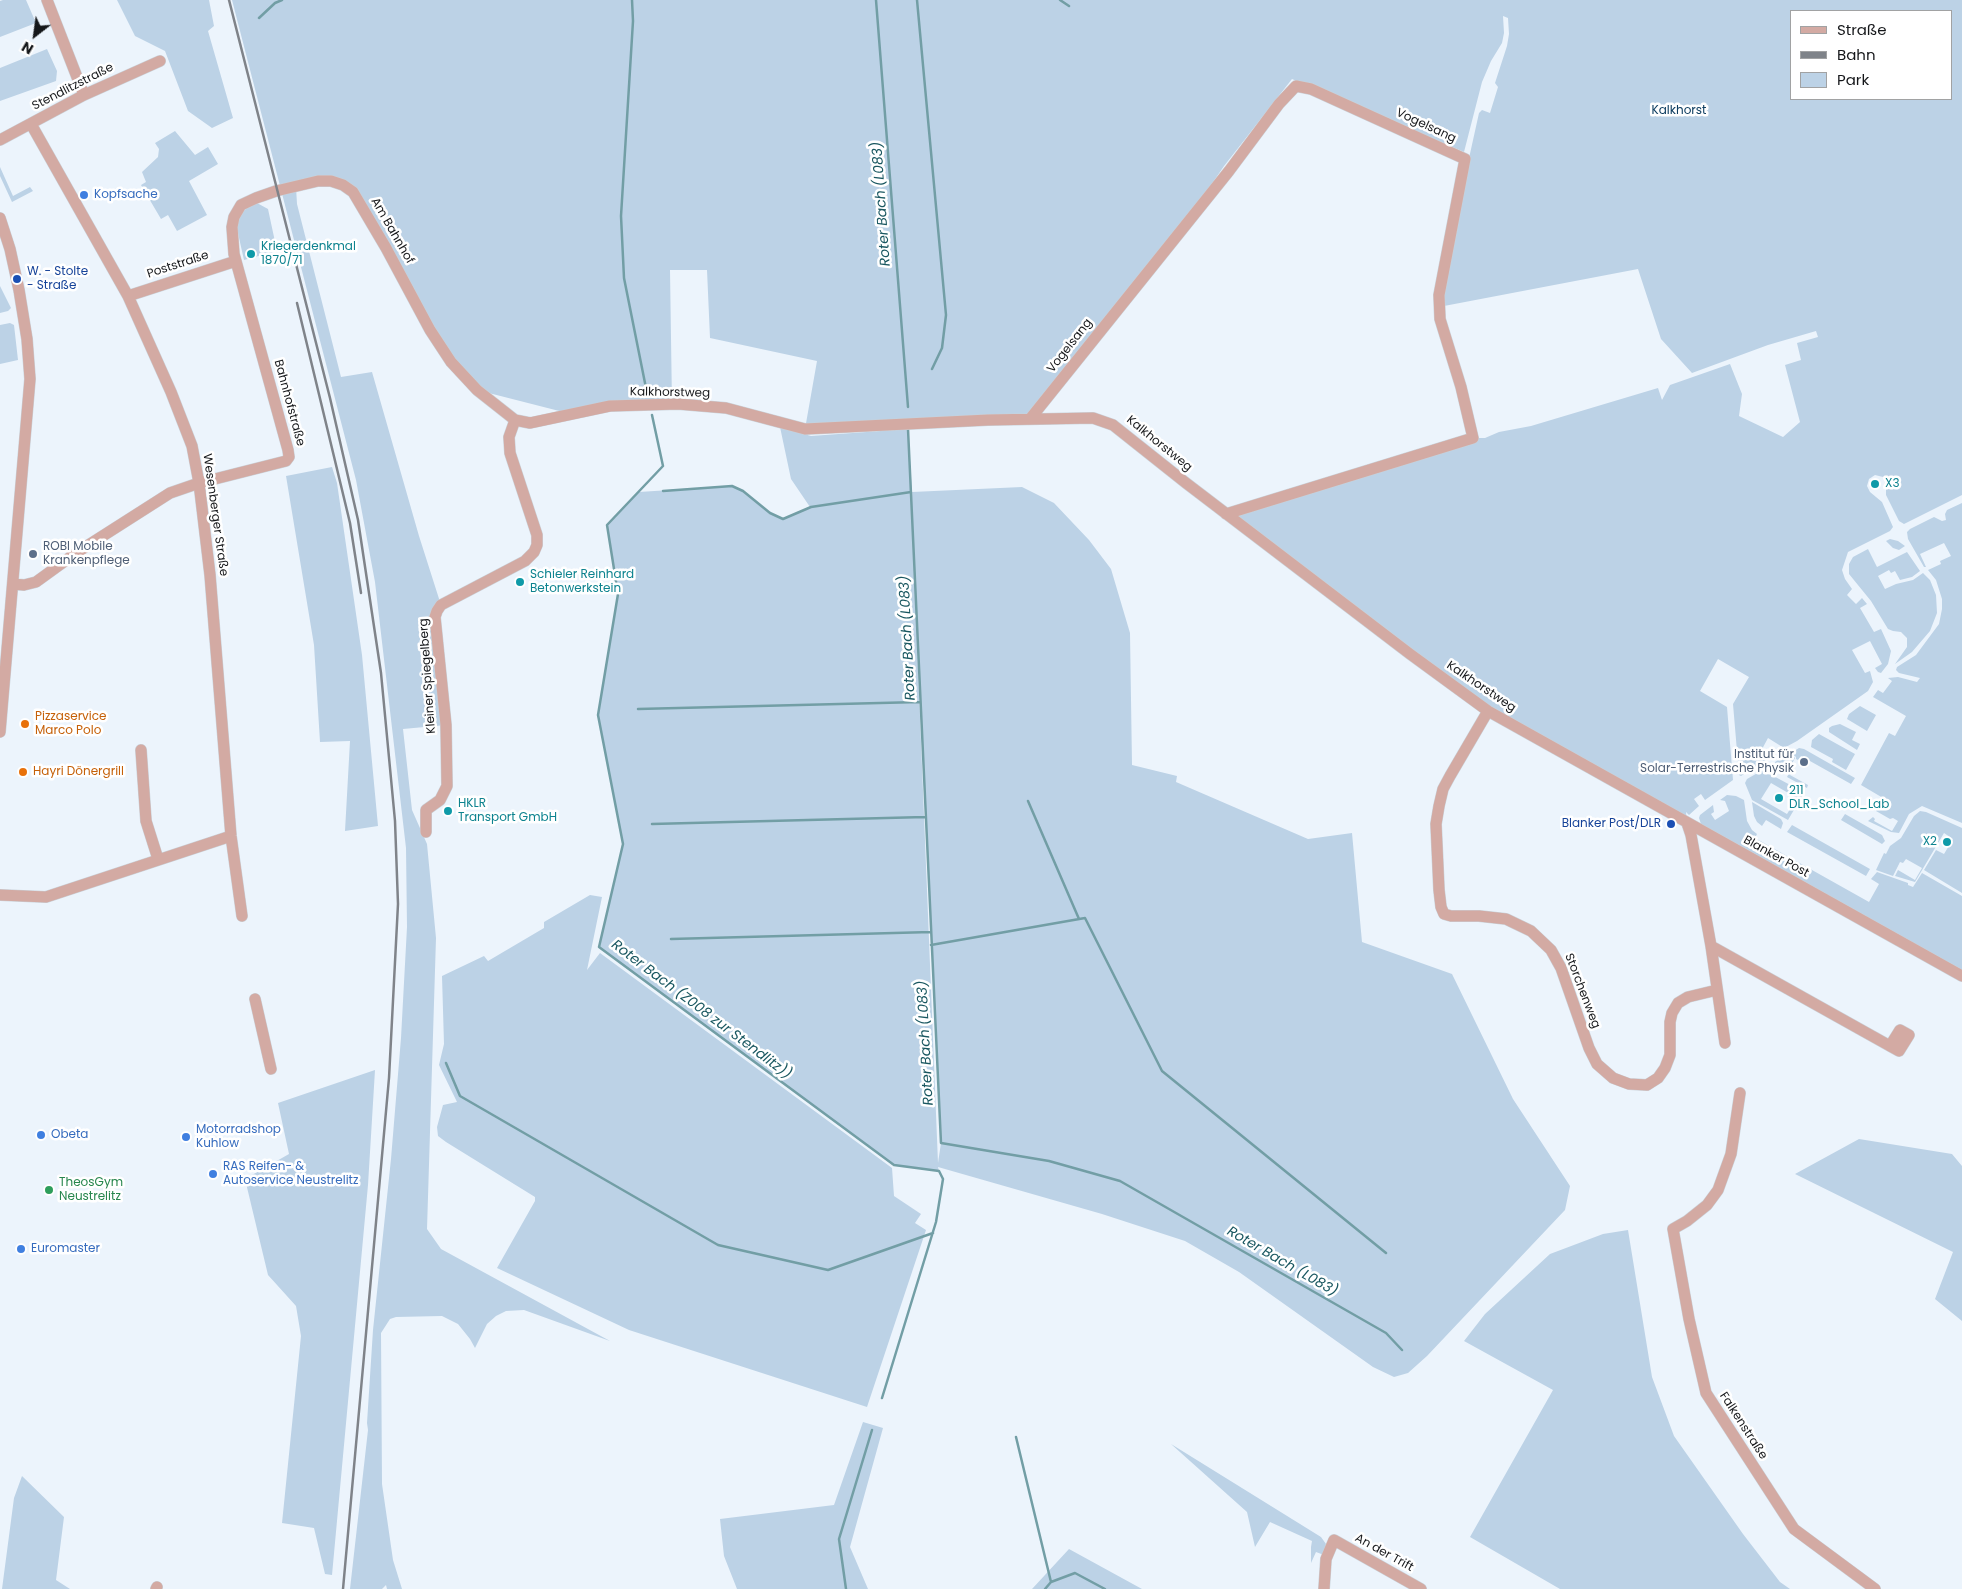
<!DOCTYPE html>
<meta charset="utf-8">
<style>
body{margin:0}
#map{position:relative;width:1962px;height:1589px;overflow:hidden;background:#ecf4fc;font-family:Poppins,sans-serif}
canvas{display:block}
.legend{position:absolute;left:1790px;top:10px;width:162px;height:90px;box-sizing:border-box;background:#fff;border:1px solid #a1a2a3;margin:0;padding:6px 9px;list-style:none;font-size:15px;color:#15171a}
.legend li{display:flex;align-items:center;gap:10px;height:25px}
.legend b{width:25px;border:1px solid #a1a2a3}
.north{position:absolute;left:10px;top:10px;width:50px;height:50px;-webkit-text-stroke:4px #fff;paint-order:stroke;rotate:210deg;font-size:14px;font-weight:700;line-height:20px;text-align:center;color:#15171a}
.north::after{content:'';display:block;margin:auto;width:18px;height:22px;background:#15171a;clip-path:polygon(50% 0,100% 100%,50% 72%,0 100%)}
</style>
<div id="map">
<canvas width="1962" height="1589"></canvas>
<ul class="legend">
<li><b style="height:6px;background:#d3aaa3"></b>Straße</li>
<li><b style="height:6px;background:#7f8389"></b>Bahn</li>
<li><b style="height:14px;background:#bcd2e6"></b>Park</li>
</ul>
<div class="north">N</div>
</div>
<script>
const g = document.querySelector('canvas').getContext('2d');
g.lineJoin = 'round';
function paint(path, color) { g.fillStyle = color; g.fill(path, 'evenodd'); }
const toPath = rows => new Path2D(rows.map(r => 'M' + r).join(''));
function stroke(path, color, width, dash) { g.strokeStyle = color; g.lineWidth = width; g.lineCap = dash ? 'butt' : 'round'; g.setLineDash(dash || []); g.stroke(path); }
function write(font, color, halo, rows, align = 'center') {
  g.font = font + ' Poppins,sans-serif'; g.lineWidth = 5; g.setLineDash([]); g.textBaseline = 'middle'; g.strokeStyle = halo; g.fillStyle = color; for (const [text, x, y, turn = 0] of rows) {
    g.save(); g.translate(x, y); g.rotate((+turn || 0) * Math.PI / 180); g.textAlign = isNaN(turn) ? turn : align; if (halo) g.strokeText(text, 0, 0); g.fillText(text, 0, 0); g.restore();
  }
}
const green = toPath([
 [3,0,26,0,36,23,0,37,0,1],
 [117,0,209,0,214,26,208,31,233,118,212,128,188,111,165,51,135,36],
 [232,0,1962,0,1962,495,1904,524,1899,521,1886,495,1886,482,1883,477,1875,475,1869,479,1867,486,1870,492,1882,502,1893,527,1890,531,1848,552,1842,570,1845,579,1852,589,1847,595,1856,604,1862,598,1867,604,1860,608,1874,632,1881,629,1891,651,1888,664,1881,673,1878,672,1875,668,1882,664,1870,641,1852,650,1865,673,1870,671,1873,682,1868,691,1797,741,1784,748,1768,738,1761,751,1768,754,1770,752,1774,755,1741,776,1739,775,1733,704,1749,677,1718,659,1700,691,1727,707,1733,780,1705,800,1701,794,1694,799,1699,806,1689,815,1686,812,1687,823,1488,711,1226,514,1473,438,1485,438,1499,432,1531,426,1658,388,1662,400,1670,385,1730,364,1742,394,1739,416,1783,437,1800,422,1785,365,1801,360,1797,343,1818,337,1816,331,1768,345,1692,373,1661,339,1638,269,1444,306,1443,296,1458,208,1479,113,1482,110,1490,113,1498,87,1495,83,1507,46,1509,34,1508,18,1503,16,1504,33,1502,43,1491,61,1482,82,1464,152,1292,79,1224,166,1177,235,1030,419,805,429,817,361,710,338,707,270,670,270,672,405,571,414,477,390,464,377,343,185,296,187,297,204,341,377,372,372,419,536,441,605,437,611,446,725,403,729,412,810,427,844,436,938,427,1229,441,1249,610,1341,524,1310,506,1311,496,1316,487,1324,475,1348,470,1339,458,1324,442,1316,396,1317,390,1319,381,1333,382,1484,393,1560,402,1589,387,1589,386,1585,382,1589,350,1589,368,1430,367,1423,373,1330,391,1159,401,1038,407,927,406,848,375,582,356,480],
 [1791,11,1951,11,1951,99,1791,99],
 [47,49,57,71,56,81,0,101,0,68],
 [175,131,195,155,208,147,218,164,189,181,207,215,177,231,168,215,161,219,141,185,146,182,142,172,158,157,159,149,155,143],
 [0,167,13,196,30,187,33,191,12,202,0,176],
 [257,203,268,209,277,251,244,260,237,229,238,221,241,213,247,208],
 [0,286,11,308,8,311,0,313],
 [10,323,14,325,18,360,0,364,0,325],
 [780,427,811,436,908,429,912,492,1022,487,1054,503,1089,540,1111,569,1130,633,1132,765,1177,776,1176,782,1308,839,1352,833,1362,942,1452,974,1513,1099,1570,1186,1565,1210,1427,1356,1408,1373,1394,1377,1373,1367,1239,1272,1185,1241,1102,1214,938,1167,939,1171,894,1165,599,947,623,844,598,715,618,594,607,525,639,492,732,486,743,491,770,513,783,519,810,507,791,479],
 [917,641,941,1143,938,1163,917,642],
 [332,467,337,483,362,655,378,826,345,831,350,741,320,742,314,645,286,476],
 [1962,503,1962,823,1922,806,1909,814,1899,833,1891,832,1868,821,1873,817,1875,819,1874,821,1892,831,1898,821,1893,818,1890,819,1876,811,1883,798,1861,785,1889,733,1895,736,1906,716,1873,697,1878,690,1883,693,1892,681,1888,678,1898,677,1917,682,1920,678,1899,673,1896,670,1897,667,1916,655,1939,624,1942,609,1942,599,1936,580,1928,570,1941,564,1940,561,1951,556,1944,543,1920,554,1926,567,1924,567,1908,539,1907,532,1910,529,1934,517,1942,521,1946,520,1945,514,1947,510],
 [1890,539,1898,541,1905,546,1899,550,1893,548,1886,541],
 [1868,549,1877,567,1907,552,1920,571,1912,577,1900,580,1895,571,1891,573,1889,570,1878,576,1885,589,1896,584,1913,580,1923,573,1930,580,1936,595,1937,613,1930,631,1912,652,1895,664,1907,647,1907,638,1901,632,1893,631,1888,629,1871,601,1849,574,1849,564,1853,557],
 [1860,706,1876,715,1867,731,1847,719,1849,714],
 [1840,724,1856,732,1852,740,1860,744,1857,750,1829,732,1829,728,1832,726],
 [1819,734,1855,754,1846,770,1832,762,1833,759,1811,747,1812,740],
 [1799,748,1804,749,1855,778,1851,784,1801,756,1798,760,1796,759,1796,757,1791,753],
 [1790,753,1795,758,1790,767,1784,764,1781,770,1777,768,1775,762],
 [1794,765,1795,766,1790,775,1808,785,1807,788,1787,777],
 [1761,771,1766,772,1794,787,1790,794,1771,783,1761,799,1787,814,1797,798,1793,796,1797,789,1804,793,1788,820,1752,800,1745,783,1747,779],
 [1727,795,1736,796,1744,800,1747,821,1752,830,1757,834,1755,838,1869,902,1879,884,1871,879,1877,872,1908,883,1908,885,1913,887,1922,873,1962,896,1962,970,1701,824,1699,818,1700,815,1713,805,1714,812,1711,814,1715,820,1729,811,1725,801,1720,800],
 [1752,802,1781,819,1783,823,1781,829,1766,820,1762,826,1757,822,1754,816],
 [1920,811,1926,812,1962,828,1962,893,1924,870,1936,850,1944,854,1953,839,1944,833,1915,882,1895,876,1898,870,1915,880,1922,868,1906,859,1903,863,1900,862,1893,876,1876,870,1884,853,1886,854,1890,846,1901,838,1914,816],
 [1845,814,1882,835,1885,841,1882,844,1841,820],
 [1792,825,1870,869,1866,876,1787,832],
 [590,895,602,897,587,970,600,953,892,1168,894,1196,921,1214,915,1223,926,1230,867,1407,629,1330,497,1268,535,1201,535,1197,446,1142,438,1136,437,1127,443,1105,457,1102,439,1065,444,1044,442,976,484,956,488,961,544,928,544,922],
 [375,1070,368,1185,332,1575,325,1574,314,1528,282,1523,301,1336,296,1306,268,1275,245,1179,289,1154,278,1103],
 [1859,1139,1952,1154,1962,1166,1962,1321,1935,1299,1953,1252,1795,1174],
 [1628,1230,1652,1377,1674,1436,1743,1534,1780,1582,1790,1589,1560,1589,1470,1537,1553,1390,1464,1341,1485,1314,1550,1254,1603,1234],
 [863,1422,883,1428,850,1547,868,1589,737,1589,724,1556,720,1519,834,1505],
 [1171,1444,1321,1537,1326,1544,1324,1555,1316,1552,1311,1563,1311,1547,1312,1541,1270,1522,1255,1547,1247,1512],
 [22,1476,64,1517,56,1580,70,1589,2,1589,14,1498],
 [1069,1549,1142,1589,1032,1589]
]);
const stream = toPath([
 [632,0,633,21,621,216,624,278,646,388],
 [876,0,908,407],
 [917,0,946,315,942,348,932,369],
 [1060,0,1069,6],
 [259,18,275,3,282,0],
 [652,415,663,466,607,525,618,594,598,715,623,844,599,947,894,1165,939,1171,943,1179,936,1222,882,1398],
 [908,429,941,1143,1049,1161,1120,1181,1386,1333,1402,1350],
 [663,491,732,486,743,491,770,513,783,519,811,507,911,492],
 [638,709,920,702],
 [1028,801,1079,919],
 [652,824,925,817],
 [671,939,931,932],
 [931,945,1085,918,1162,1071,1386,1253],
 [446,1063,460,1096,718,1245,828,1270,933,1233],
 [1016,1437,1051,1582,1045,1589],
 [1051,1582,1075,1573,1105,1589],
 [846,1589,839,1539,872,1430]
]);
const street = toPath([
 [47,0,84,95],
 [31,124,128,296,171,392,192,446,199,483,210,575,231,836,242,916],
 [0,140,84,95,160,61],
 [0,218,10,249,19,290,27,339,30,379,0,732],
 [128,296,236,261],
 [1030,419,1229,171,1279,104,1296,86,1311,89,1465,159,1439,295,1440,319,1461,387,1473,438,1226,514],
 [13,584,24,585,36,582,76,553,170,493,199,483,286,461,289,457,288,450,234,254,232,227,234,217,241,205,256,198,276,191,318,181,331,181,343,185,353,192,386,248,430,330,451,362,477,390,515,420,530,423,610,406,678,404,726,408,805,429,988,420,1093,418,1113,425,1186,483,1410,654,1488,711,1962,976],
 [1488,711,1450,776,1443,789,1439,806,1436,824,1439,890,1441,907,1444,914,1451,916,1479,916,1506,919,1531,931,1551,950,1561,968,1589,1048,1597,1064,1613,1078,1629,1084,1647,1085,1658,1078,1665,1068,1670,1055,1670,1022,1672,1013,1678,1003,1688,997,1717,990],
 [141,750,146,821,158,859],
 [1687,823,1691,835,1711,946,1725,1043],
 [426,832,426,810,440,800,447,786,446,725,435,617,437,611,441,605,525,561,534,552,537,545,537,535,510,453,509,437,515,420],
 [0,895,46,897,231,836],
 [1711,946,1890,1046,1899,1051,1909,1035,1900,1030,1890,1046],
 [255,999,271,1069],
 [1740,1093,1731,1154,1718,1190,1707,1205,1687,1221,1673,1229,1689,1319,1706,1393,1794,1529,1875,1589],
 [156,1589,157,1587],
 [1324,1589,1326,1559,1334,1540,1421,1589]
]);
const rail = toPath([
 [229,0,330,398,358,520,381,673,395,821,398,904,389,1078,343,1589],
 [297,303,350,523,361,593]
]);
const markers = [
 [84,195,5,"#3f7fe0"],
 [251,254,5,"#0f9aa8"],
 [17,279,5,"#1a4fb4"],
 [1875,484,5,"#0f9aa8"],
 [33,554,5,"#5c6f8a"],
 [520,582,5,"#0f9aa8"],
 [25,724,5,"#e8710a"],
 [1804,762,5,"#5c6f8a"],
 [23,772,5,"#e8710a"],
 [1779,798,5,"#0f9aa8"],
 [448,811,5,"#0f9aa8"],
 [1671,824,5,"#1a4fb4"],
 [1947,842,5,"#0f9aa8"],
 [41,1135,5,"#3f7fe0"],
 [186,1137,5,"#3f7fe0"],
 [213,1174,5,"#3f7fe0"],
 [49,1190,5,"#2e9e5b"],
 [21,1249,5,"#3f7fe0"]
];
const streetNames = [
 ["Stendlitzstraße",73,87,-27],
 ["Vogelsang",1426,126,25],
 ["Am Bahnhof",392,231,60],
 ["Poststraße",178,265,-18],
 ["Vogelsang",1070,346,-52],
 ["Kalkhorstweg",670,393,1],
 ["Bahnhofstraße",289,403,75],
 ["Kalkhorstweg",1159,444,39],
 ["Wesenberger Straße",215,515,82],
 ["Kleiner Spiegelberg",428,676,-94],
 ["Kalkhorstweg",1481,687,34],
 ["Blanker Post",1776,857,29],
 ["Storchenweg",1582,991,69],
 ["Falkenstraße",1743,1426,57],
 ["An der Trift",1384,1553,29]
];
const parkNames = [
 ["Kalkhorst",1679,111]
];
const shopNames = [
 ["Kopfsache",94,195],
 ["Motorradshop",196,1130],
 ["Kuhlow",196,1144],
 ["Obeta",51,1135],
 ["RAS Reifen- &",223,1167],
 ["Autoservice Neustrelitz",223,1181],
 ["Euromaster",31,1249]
];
const cultureNames = [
 ["Kriegerdenkmal",261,247],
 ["1870/71",261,261],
 ["X3",1885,484],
 ["Schieler Reinhard",530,575],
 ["Betonwerkstein",530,589],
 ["211",1789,791],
 ["DLR_School_Lab",1789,805],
 ["HKLR",458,804],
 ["Transport GmbH",458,818],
 ["X2",1937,842,"right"]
];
const transitNames = [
 ["W. - Stolte",27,272],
 ["- Straße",27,286],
 ["Blanker Post/DLR",1661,824,"right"]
];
const serviceNames = [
 ["ROBI Mobile",43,547],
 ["Krankenpflege",43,561],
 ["Institut für",1794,755,"right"],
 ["Solar-Terrestrische Physik",1794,769,"right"]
];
const foodNames = [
 ["Pizzaservice",35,717],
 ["Marco Polo",35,731],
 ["Hayri Dönergrill",33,772]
];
const leisureNames = [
 ["TheosGym",59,1183],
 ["Neustrelitz",59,1197]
];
const waterNames = [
 ["Roter Bach (L083)",882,204,-94],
 ["Roter Bach (L083)",908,638,-93],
 ["Roter Bach (Z008 zur Stendlitz))",701,1010,37],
 ["Roter Bach (L083)",926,1043,-93],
 ["Roter Bach (L083)",1282,1262,30]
];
paint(green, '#bcd2e6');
stroke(stream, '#729ea5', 2.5);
stroke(street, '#cad1d8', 12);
stroke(street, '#d3aaa3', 11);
stroke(rail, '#7f8389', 2.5);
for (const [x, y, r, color] of markers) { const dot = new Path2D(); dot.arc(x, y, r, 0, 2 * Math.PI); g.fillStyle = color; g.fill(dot); stroke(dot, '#fff', 2); }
write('12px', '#15171a', '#fff', streetNames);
write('12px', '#0d3d60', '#fff', parkNames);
write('12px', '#366cbe', '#fff', shopNames, 'left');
write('12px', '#0d838f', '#fff', cultureNames, 'left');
write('12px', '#164399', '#fff', transitNames, 'left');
write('12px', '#4e5e75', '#fff', serviceNames, 'left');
write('12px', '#c56008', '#fff', foodNames, 'left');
write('12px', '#27864d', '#fff', leisureNames, 'left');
write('italic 14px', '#195760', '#fff', waterNames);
</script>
